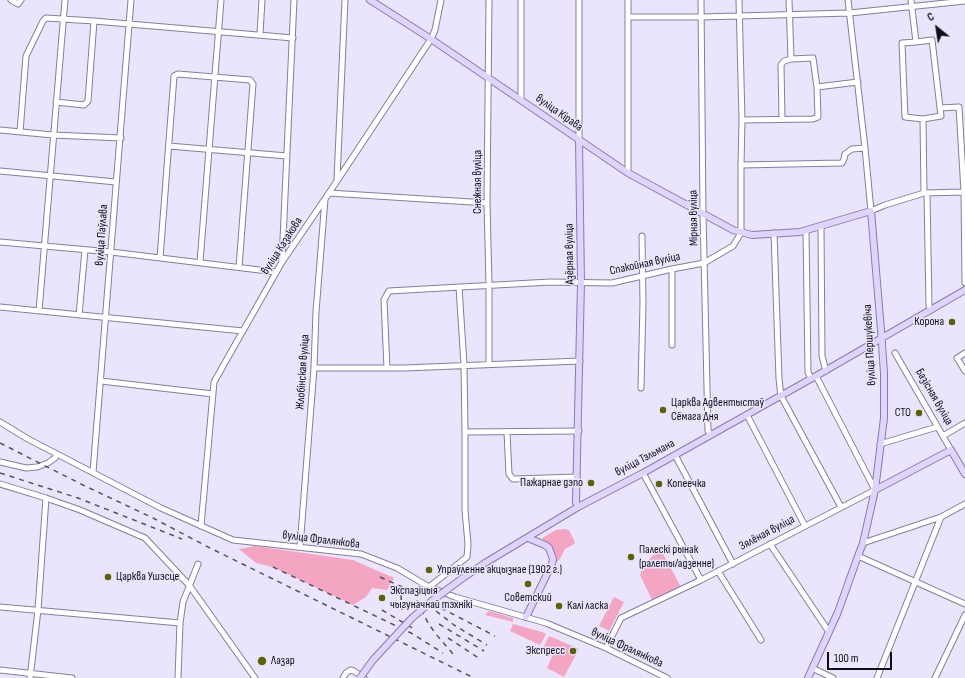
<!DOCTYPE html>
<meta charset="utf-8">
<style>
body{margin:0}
#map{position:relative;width:965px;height:678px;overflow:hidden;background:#eae5fc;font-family:"Sofia Sans Condensed",sans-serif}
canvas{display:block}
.north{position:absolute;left:917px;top:8px;width:40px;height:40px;-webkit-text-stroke:3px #eae5fc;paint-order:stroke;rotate:330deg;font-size:11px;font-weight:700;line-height:16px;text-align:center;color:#100d1a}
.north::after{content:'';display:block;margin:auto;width:14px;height:18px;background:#100d1a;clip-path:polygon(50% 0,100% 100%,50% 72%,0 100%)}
.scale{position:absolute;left:827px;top:652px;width:65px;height:18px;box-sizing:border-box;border:2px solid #100d1a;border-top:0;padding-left:5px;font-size:12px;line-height:14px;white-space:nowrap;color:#100d1a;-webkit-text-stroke:3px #eae5fc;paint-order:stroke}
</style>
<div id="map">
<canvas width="965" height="678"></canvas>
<div class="north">С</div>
<div class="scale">100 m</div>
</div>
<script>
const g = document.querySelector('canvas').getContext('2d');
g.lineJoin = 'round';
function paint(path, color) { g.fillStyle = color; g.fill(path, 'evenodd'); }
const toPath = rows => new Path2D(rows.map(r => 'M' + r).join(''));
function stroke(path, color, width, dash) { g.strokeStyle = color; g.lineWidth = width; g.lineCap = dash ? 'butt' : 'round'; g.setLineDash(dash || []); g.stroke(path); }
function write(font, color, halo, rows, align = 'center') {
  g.font = font + ' "Sofia Sans Condensed",sans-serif'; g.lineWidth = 3; g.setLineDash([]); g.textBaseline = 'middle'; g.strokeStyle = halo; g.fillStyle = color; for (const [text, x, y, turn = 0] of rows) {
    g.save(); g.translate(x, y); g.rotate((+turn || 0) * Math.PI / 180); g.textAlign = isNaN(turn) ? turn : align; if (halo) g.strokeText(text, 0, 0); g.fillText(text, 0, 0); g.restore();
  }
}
const green = toPath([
 [565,529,569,530,575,542,574,544,565,549,560,559,556,562,554,552,551,547,542,538,556,530],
 [255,546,353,560,394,578,387,590,372,588,366,597,353,605,273,567,256,563,239,549],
 [659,550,661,550,681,587,652,600,640,575,644,564],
 [614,597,624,602,609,631,599,626],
 [489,611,513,618,513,622,485,615],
 [513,624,542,632,546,634,540,645,510,631],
 [549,636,579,649,564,677,547,668,553,654,544,646]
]);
const minor = toPath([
 [11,0,18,4,21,0],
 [489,0,487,203,489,285,489,364],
 [701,0,703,214,708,431,711,435],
 [848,0,865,148,871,211,885,205,924,193,965,192],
 [911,0,916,42,902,43,905,117,923,119,924,193],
 [628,17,701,17,850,13,965,1],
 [260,34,262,0],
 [916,42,932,40,941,116,923,119],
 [817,87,858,82],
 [521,100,521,0],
 [56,102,84,105,88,101,94,21],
 [940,108,959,107,964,192,965,283],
 [782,119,781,65,784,61,791,59,789,0],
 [742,120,813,119,818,117,817,87,813,58,791,59],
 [0,130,53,135,121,138],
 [20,132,26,56,43,21,46,18,94,21,293,38],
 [579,140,579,0],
 [169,146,287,156],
 [741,165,842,163,844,159,845,154,852,149,865,148],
 [0,171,116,182],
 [628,173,628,0],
 [337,179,345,0],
 [329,193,487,203],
 [927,193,929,306,931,310],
 [821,226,822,356,826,371],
 [806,231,808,372,811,379],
 [774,233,779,379,781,396,841,507],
 [0,242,111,252,276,272],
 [160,258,174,76,178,74,250,80,253,84,239,267],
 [282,261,294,0],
 [200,262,221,0],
 [0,307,243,331],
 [39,311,65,0],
 [79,315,85,250],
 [672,345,672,269],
 [895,353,951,450],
 [965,353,957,358,965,371],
 [314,368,404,368,580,361],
 [387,368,384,300,389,291,550,282,612,283,672,269,704,263,733,246,741,233,741,165,742,120,739,0],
 [101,381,213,394],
 [641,388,643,303,642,236],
 [747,415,805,526],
 [0,422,28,439,161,508,233,540,361,554,397,568,429,587,455,597,546,623,606,648,667,678],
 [465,432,579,431],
 [507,432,509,474,513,479,577,477],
 [943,436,965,423],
 [880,444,937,427],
 [675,455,733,564],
 [0,462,26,468,37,467,48,463,55,458,57,454],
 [93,472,131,0],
 [643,473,701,580],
 [0,484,46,498,80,510,145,538,189,585,255,678],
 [201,526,214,382,282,262,329,193,431,39,435,30,441,0],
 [863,543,941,517,965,504],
 [770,544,829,632],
 [300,547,314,368,316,312,325,199],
 [858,556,965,604],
 [718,571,761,640],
 [429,587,467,557,468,544,465,510,465,432,464,365,459,287],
 [0,607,180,623],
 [606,648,621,618,701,580,875,490,816,376],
 [812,668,833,678],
 [0,670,72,678],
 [30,678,38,610,46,498],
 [178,678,180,623,183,602,198,564],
 [343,678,346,673,350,670,354,671,364,678],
 [877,678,941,517],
 [935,678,965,615]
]);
const major = toPath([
 [370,0,431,39,628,173,733,230,752,235,800,232,871,211,881,330,884,373,884,418,875,490,863,543,858,556,838,612,808,678],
 [875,490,951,450,965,474],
 [578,507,576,502,581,283,579,140],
 [485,563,578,507,643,473,816,376,965,290],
 [526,617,552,564,553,559,549,548,545,545,528,538]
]);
const rail = toPath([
 [0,443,83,485,153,518,208,547,474,678],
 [0,473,78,498,182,539],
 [273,567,411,633,443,653],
 [380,577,409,590],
 [413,591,427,621,435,633,453,654],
 [401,595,402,612],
 [441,608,495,636],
 [382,610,414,629],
 [436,611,454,625,487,645],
 [439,624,484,651],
 [448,638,480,659]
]);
const majorBridge = toPath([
 [360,678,373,660,412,618,433,600,460,580,485,563]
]);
const markers = [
 [952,322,4,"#5a6300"],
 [663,410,4,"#5a6300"],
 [919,413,4,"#5a6300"],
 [591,483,4,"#5a6300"],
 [659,484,4,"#5a6300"],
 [631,557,4,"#5a6300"],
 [429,570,4,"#5a6300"],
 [108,577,4,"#5a6300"],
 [528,584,4,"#5a6300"],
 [382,598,4,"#5a6300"],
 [559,606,4,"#5a6300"],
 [573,651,4,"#5a6300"],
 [262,661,5,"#5a6300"]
];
const streetNames = [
 ["вуліца Кірава",559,113,35],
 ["Снежная вуліца",478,182,-90],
 ["Мірная вуліца",694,218,-91],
 ["вуліца Паўлава",102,235,-86],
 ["вуліца Казакова",282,246,-57],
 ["Азёрная вуліца",570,254,-91],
 ["Спакойная вуліца",645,264,-12],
 ["вуліца Першукевіча",870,345,-93],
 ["Жлобінская вуліца",303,372,-86],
 ["Базісная вуліца",934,397,60],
 ["вуліца Тэльмана",645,458,-28],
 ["Зялёная вуліца",767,533,-28],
 ["вуліца Фралянкова",321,540,7],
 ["вуліца Фралянкова",627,648,25]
];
const poiNames = [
 ["Корона",944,322,"right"],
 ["Царква Адвентыстаў",671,403],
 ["Сёмага Дня",671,417],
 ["СТО",911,413,"right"],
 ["Пажарнае дэпо",583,483,"right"],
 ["Копеечка",667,484],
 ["Палескі рынак",639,550],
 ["(ралеты/адзенне)",639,564],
 ["Упраўленне акцызнае (1902 г.)",437,570],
 ["Царква Ушэсце",116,577],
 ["Экспазіцыя",390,591],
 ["чыгуначнай тэхнікі",390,605],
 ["Советский",528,598,"center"],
 ["Калі ласка",567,606],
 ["Экспресс",565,651,"right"],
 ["Лазар",271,661]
];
paint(green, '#f3a5c2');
stroke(minor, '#857d9f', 7);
stroke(major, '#887cac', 8);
stroke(minor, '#fff', 5);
stroke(major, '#ded4fd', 6);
stroke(rail, '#565263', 1.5, [5, 5]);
stroke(majorBridge, '#887cac', 8, []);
stroke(majorBridge, '#ded4fd', 6);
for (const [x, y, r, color] of markers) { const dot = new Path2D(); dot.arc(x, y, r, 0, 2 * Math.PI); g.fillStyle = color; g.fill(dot); stroke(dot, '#eae5fc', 1.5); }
write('12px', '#100d1a', '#eae5fc', streetNames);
write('12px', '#100d1a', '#eae5fc', poiNames, 'left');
</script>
